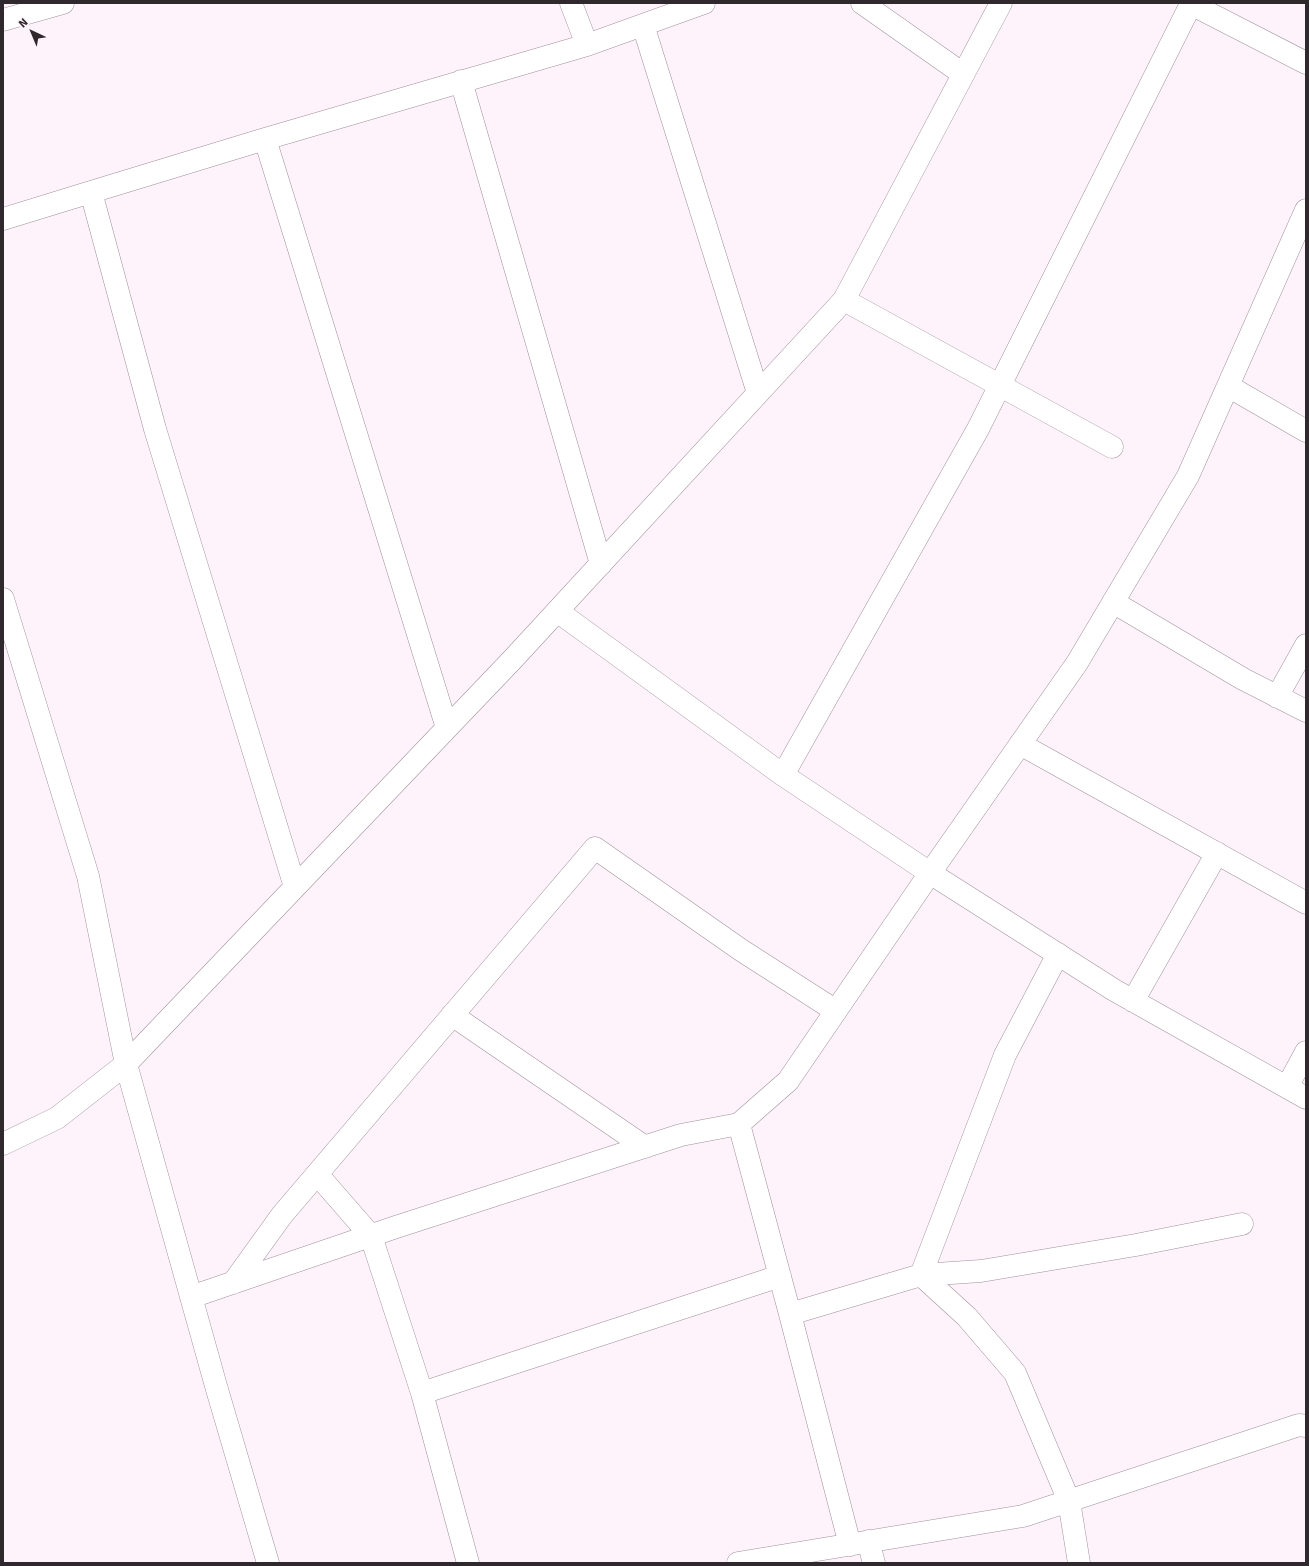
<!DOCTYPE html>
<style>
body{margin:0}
#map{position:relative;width:1309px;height:1566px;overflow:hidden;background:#fef3fa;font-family:Signika,sans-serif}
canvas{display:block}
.frame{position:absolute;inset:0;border:4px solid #2f282c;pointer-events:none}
.north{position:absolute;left:12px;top:12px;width:40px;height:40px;-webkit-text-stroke:3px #fef3fa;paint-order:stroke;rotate:316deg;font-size:11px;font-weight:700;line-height:16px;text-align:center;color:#2f282c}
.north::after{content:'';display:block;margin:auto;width:14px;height:18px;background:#2f282c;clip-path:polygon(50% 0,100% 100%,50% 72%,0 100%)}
</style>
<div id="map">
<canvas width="1309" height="1566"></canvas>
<div class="frame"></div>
<div class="north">N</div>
</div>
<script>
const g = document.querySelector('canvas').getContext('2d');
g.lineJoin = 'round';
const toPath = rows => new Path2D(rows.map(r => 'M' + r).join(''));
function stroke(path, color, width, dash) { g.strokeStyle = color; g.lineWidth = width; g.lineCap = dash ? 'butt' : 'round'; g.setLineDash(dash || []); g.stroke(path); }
const minor = toPath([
 [862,3,963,74],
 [1192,3,1191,4,1306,63],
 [3,20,63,3],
 [643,25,758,393],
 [587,45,704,3],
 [461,81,601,564],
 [265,139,587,45,571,3],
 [91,192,265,139,447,728],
 [3,219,91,192,155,429,295,887],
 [844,300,1112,447],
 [1228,386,1306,431],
 [3,599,88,876,126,1064],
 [1113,602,1243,679,1306,711],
 [557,611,783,775,978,429,1191,4],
 [1277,697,1306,645],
 [1020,744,1306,903],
 [783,775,930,873,1077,663,1188,476,1306,210],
 [1058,954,1005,1055,921,1275,967,1317,1015,1373,1069,1501,1079,1563],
 [1133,1001,1217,853],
 [452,1015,645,1147],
 [126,1064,512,660,844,300,1001,3],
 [1287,1087,1306,1052],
 [3,1144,57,1118,126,1064,216,1386,268,1563],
 [317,1174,371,1236,422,1393],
 [233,1283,282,1215,595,848,741,950,836,1011],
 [191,1297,396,1227,681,1135,739,1124],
 [790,1314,739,1124,788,1081,930,873,1114,990,1306,1098],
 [868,1541,874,1563],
 [850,1545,790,1314,921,1275,981,1271,1136,1245,1242,1224],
 [468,1563,422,1393,780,1276],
 [738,1563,1023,1516,1299,1425,1306,1426]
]);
stroke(minor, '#a1909b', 23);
stroke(minor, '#fff', 22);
</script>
